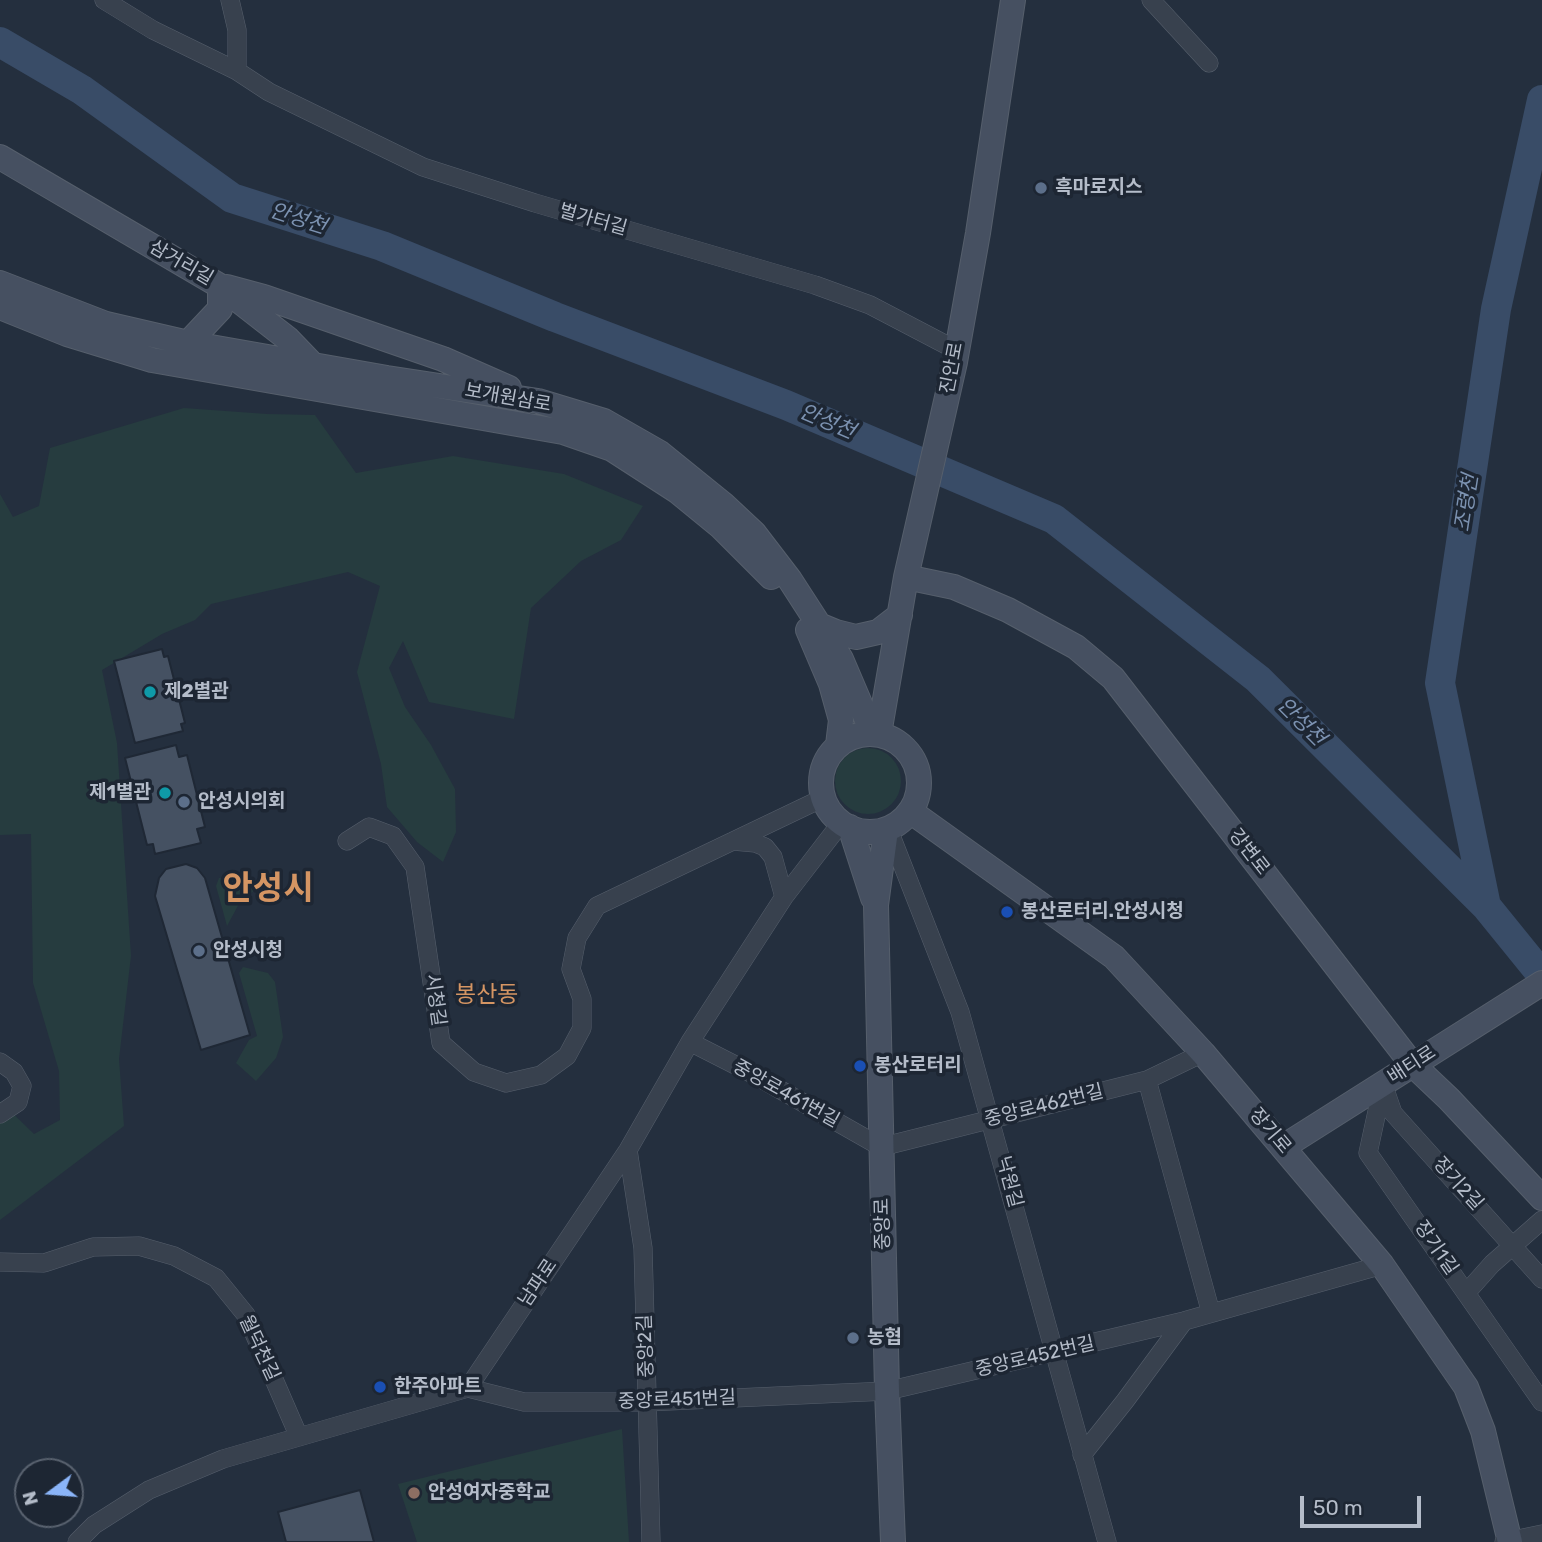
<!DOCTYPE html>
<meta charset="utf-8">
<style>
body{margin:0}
#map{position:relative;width:1542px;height:1542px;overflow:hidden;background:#242f3e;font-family:Rubik,sans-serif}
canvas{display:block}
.north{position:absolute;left:14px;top:1458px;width:70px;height:70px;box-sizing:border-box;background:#1d2633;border:2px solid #59626f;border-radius:50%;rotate:254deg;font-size:19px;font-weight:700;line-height:28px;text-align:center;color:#b4bcc9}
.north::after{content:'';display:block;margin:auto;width:24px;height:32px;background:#8ab4f8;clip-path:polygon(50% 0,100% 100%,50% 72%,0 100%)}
.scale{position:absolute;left:1300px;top:1496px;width:121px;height:32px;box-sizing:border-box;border:4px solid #b4bcc9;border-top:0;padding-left:9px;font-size:21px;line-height:24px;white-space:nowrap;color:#b4bcc9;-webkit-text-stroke:5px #1d2633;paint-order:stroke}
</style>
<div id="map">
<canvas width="1542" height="1542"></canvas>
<div class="north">N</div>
<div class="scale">50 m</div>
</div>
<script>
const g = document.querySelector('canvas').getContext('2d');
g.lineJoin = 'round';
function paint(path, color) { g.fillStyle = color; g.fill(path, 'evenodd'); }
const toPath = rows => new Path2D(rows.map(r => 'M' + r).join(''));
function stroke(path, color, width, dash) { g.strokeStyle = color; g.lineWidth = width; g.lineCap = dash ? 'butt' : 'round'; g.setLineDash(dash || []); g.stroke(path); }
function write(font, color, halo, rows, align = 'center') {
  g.font = font + ' Rubik,"Noto Sans KR",sans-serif'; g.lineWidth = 7; g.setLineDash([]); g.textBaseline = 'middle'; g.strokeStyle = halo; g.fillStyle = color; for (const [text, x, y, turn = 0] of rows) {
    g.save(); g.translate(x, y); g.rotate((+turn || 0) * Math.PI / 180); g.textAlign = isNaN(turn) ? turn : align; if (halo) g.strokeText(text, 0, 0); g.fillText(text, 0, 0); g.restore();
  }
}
const green = toPath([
 [184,408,267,414,315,415,356,473,453,456,564,474,643,506,621,540,581,561,531,608,514,719,429,702,403,641,389,668,405,707,431,745,455,789,456,832,443,862,417,842,387,807,381,764,357,672,380,586,348,572,211,604,195,620,162,634,102,670,117,743,131,956,119,1059,124,1126,0,1220,0,1101,34,1134,60,1120,59,1071,33,983,31,834,0,835,0,494,13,517,39,506,50,448],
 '835 781a33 33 0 1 1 66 0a33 33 0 1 1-66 0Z',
 [232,877,253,878,256,889,240,902,227,926,216,886,219,878],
 [243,967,268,973,275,982,283,1037,276,1058,256,1081,236,1063,249,1040,257,1036,239,973],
 [622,1429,629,1542,417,1542,398,1484]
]);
const river = toPath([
 [0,42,82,90,232,198,382,246,555,317,786,405,1054,519,1258,679,1486,906,1542,975],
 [1486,906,1440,683,1496,309,1542,100]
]);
const building = toPath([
 [162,649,164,657,168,656,185,723,181,724,183,731,135,743,114,661,162,649],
 [176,745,179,757,187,755,205,827,197,829,201,843,155,854,153,844,147,845,125,758,176,745],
 [186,864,197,868,205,878,250,1035,201,1050,155,896,159,878,166,869,186,864],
 [360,1490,374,1542,286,1542,278,1512,360,1490]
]);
const street = toPath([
 [104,0,153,30,237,71],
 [230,0,237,30,237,71,269,92,423,167,535,203,815,285,870,305,956,350],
 [1151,0,1209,63],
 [888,828,960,1012,1107,1542],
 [347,841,369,827,393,836,415,867,441,1043,474,1072,506,1083,541,1075,567,1056,582,1028,582,999,571,969,577,938,597,906,823,798],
 [733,841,755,843,765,847,773,857,784,897],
 [690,1042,749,1072,881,1147,1147,1080,1203,1053],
 [0,1062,14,1072,22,1086,18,1102,0,1114],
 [1147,1080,1211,1313],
 [1383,1084,1368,1153,1542,1402],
 [1383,1084,1393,1113,1542,1279],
 [628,1150,643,1248,651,1542],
 [0,1262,44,1263,93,1247,139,1246,174,1256,216,1278,246,1315,299,1437],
 [1467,1292,1492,1264,1542,1220],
 [468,1388,524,1402,647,1402,887,1391,1184,1321,1382,1265],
 [1082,1455,1125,1401,1184,1321],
 [77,1542,94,1525,149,1490,223,1459,468,1388,628,1150,690,1042,784,897,841,823],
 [1504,1542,1542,1534]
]);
const secondary = toPath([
 [0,157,220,286,288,339,313,365],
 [0,283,106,324,188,343,387,378,538,401,604,421,660,453,723,504,754,533,790,580,841,659,873,734],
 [227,287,264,297,443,359,509,388],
 [0,307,67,334,152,360,563,432,612,449,677,491,721,527,771,577],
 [188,343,220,309,220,286],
 [906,577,954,587,1008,610,1076,647,1113,678,1412,1064,1449,1099,1542,1198],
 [819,625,836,632,856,637,878,632,900,615],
 [808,630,831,684,841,720,838,745],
 '821 783a49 49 0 1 1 98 0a49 49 0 1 1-98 0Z',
 [879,734,906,577,955,362,978,233,1013,0],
 [910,811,1114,957,1203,1053,1382,1265,1466,1387,1483,1431,1510,1542],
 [850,827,873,898],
 [886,830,876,905,887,1391,893,1542],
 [1283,1147,1542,983]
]);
const markers = [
 [1041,188,7,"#5c6f8a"],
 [150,692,7,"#0f9aa8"],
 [165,793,7,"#0f9aa8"],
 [184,802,7,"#5c6f8a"],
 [1007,912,7,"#1a4fb4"],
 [199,951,7,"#5c6f8a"],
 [860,1066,7,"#1a4fb4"],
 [853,1338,7,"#5c6f8a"],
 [380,1387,7,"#1a4fb4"],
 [414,1493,7,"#8d6e63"]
];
const poiNames = [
 ["흑마로지스",1055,188],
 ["제2별관",164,692],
 ["제1별관",151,793,"right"],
 ["안성시의회",198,802],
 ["봉산로터리.안성시청",1021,912],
 ["안성시청",213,951],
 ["봉산로터리",874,1066],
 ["농협",867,1338],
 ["한주아파트",394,1387],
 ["안성여자중학교",428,1493]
];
const streetNames = [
 ["벌가터길",593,220,16],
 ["삼거리길",181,263,30],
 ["진안로",952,368,-79],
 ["보개원삼로",508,398,10],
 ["강변로",1249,852,52],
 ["시청길",435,1000,82],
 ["배티로",1412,1065,-33],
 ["중앙로461번길",786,1094,29],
 ["중앙로462번길",1044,1106,-14],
 ["장기로",1270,1131,50],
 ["낙원길",1009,1182,75],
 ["장기2길",1458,1184,48],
 ["중앙로",883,1224,-91],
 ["장기1길",1436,1248,55],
 ["남파로",538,1283,-56],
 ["중앙2길",646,1346,-92],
 ["월덕천길",259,1348,65],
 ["중앙로452번길",1035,1357,-13],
 ["중앙로451번길",677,1400,-2]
];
const waterNames = [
 ["안성천",298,219,18],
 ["안성천",827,422,23],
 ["조령천",1467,503,-81],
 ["안성천",1301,722,45]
];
const quarterNames = [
 ["봉산동",487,995]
];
const townNames = [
 ["안성시",268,889]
];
paint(green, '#263c3f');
stroke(river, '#394c67', 30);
paint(building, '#455162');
stroke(building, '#1f2835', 2);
stroke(street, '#565f6c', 19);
stroke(secondary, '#565f6c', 26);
stroke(street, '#38414e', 18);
stroke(secondary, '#465061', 24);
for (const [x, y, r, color] of markers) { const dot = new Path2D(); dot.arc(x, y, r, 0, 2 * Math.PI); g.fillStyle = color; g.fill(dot); stroke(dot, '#1d2633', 2.5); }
write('bold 19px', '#b4bcc9', '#1d2633', poiNames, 'left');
write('19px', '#b4bcc9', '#1d2633', streetNames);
write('italic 21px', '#7c92b1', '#1d2633', waterNames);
write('23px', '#d59563', '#1d2633', quarterNames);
write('bold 33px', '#d59563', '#1d2633', townNames);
</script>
